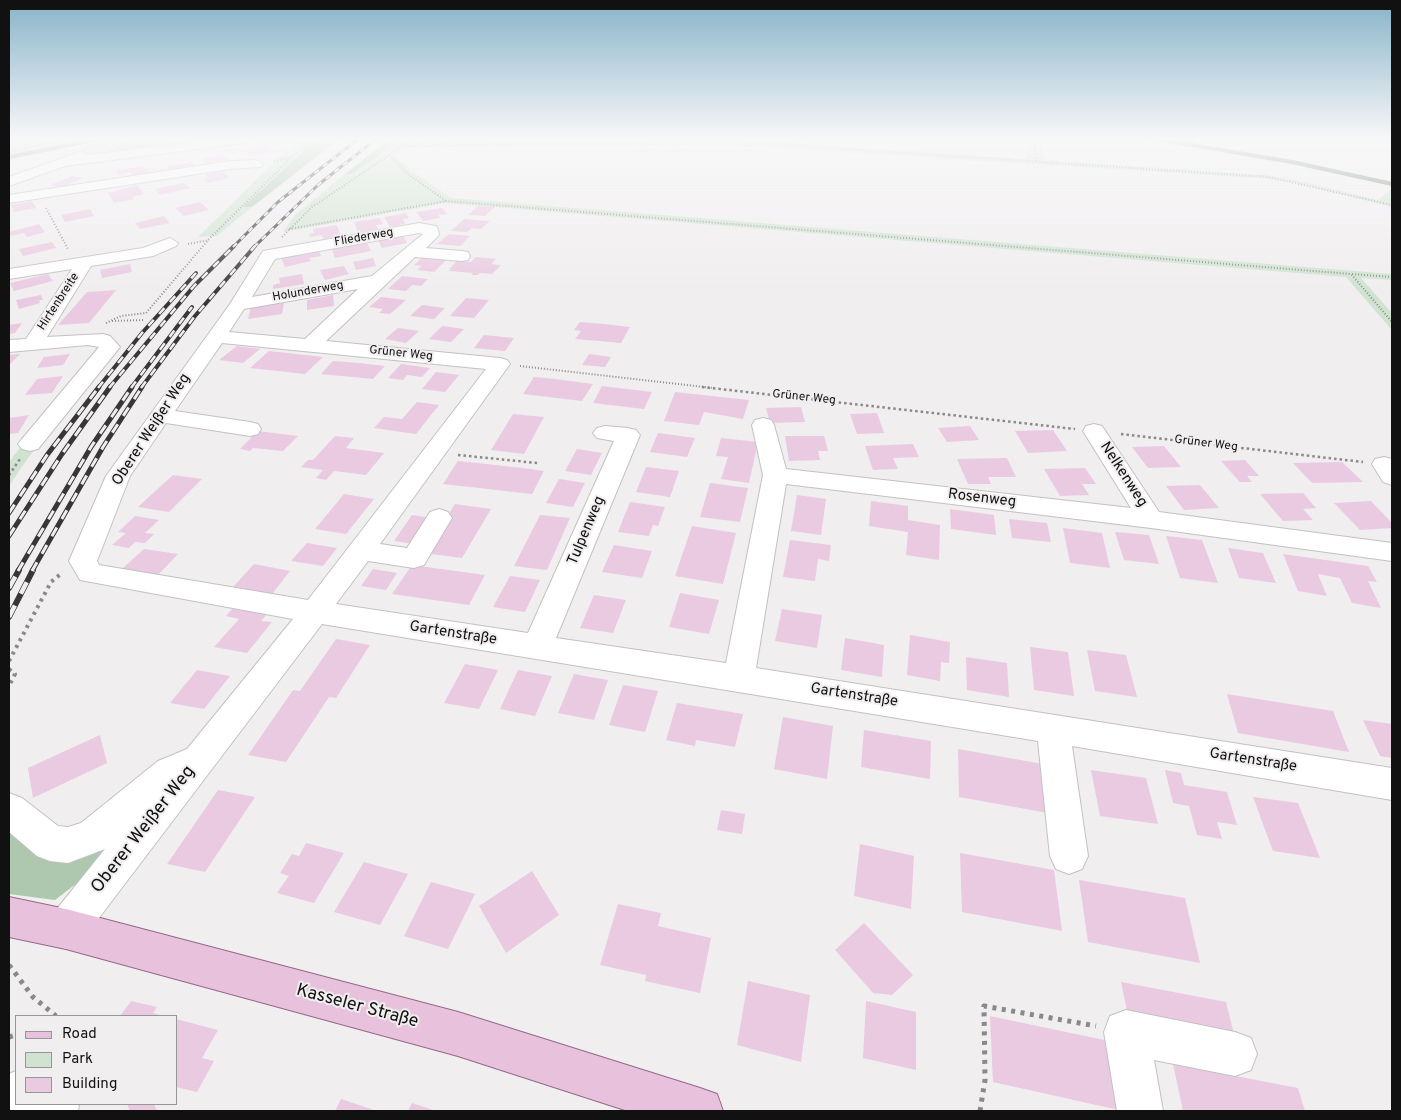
<!DOCTYPE html>
<meta charset="utf-8">
<style>
body{margin:0}
#map{position:relative;width:1401px;height:1120px;overflow:hidden;background:#f0eeef;font-family:Overpass,sans-serif}
canvas{display:block}
.frame{position:absolute;inset:0;border:10px solid #121112;pointer-events:none}
.legend{position:absolute;left:15px;top:1015px;width:162px;height:90px;box-sizing:border-box;background:#f0eeef;border:1px solid #979697;margin:0;padding:6px 9px;list-style:none;font-size:15px;color:#121112}
.legend li{display:flex;align-items:center;gap:10px;height:25px}
.legend b{width:25px;border:1px solid #979697}
</style>
<div id="map">
<canvas width="1401" height="1120"></canvas>
<div class="frame"></div>
<ul class="legend">
<li><b style="height:6px;background:#e8c2dd"></b>Road</li>
<li><b style="height:14px;background:#cfe3d0"></b>Park</li>
<li><b style="height:14px;background:#eacae1"></b>Building</li>
</ul>
</div>
<script>
const g = document.querySelector('canvas').getContext('2d');
g.lineJoin = 'round';
function paint(path, color) { g.fillStyle = color; g.fill(path, 'evenodd'); }
const toPath = rows => new Path2D(rows.map(r => 'M' + r).join(''));
function stroke(path, color, width, dash) { g.strokeStyle = color; g.lineWidth = width; g.lineCap = dash ? 'butt' : 'round'; g.setLineDash(dash || []); g.stroke(path); }
function write(font, color, halo, rows, align = 'center') {
  g.font = font + ' Overpass,sans-serif'; g.lineWidth = 4; g.setLineDash([]); g.textBaseline = 'middle'; g.strokeStyle = halo; g.fillStyle = color; for (const [text, x, y, turn = 0] of rows) {
    g.save(); g.translate(x, y); g.rotate((+turn || 0) * Math.PI / 180); g.textAlign = isNaN(turn) ? turn : align; if (halo) g.strokeText(text, 0, 0); g.fillText(text, 0, 0); g.restore();
  }
}
const green = toPath([
 [9,139,133,139,107,152,130,152,181,144,179,139,262,139,69,164,87,143,9,160],
 [301,139,316,139,243,207,252,207,217,236,198,237,272,164],
 [404,139,422,139,416,143,735,139,1026,159,1026,139,1042,139,1044,160,1266,175,1292,179,1378,200,1392,188,1392,207,1296,183,1271,179,722,145,408,148,395,156,413,172,451,198,1392,274,1392,280,1361,278,1392,313,1392,330,1346,277,445,203,283,232,295,215,345,174,351,174],
 [1148,139,1167,139,1300,161,1392,182,1392,185,1292,163],
 [39,444,28,458,9,486,9,462,22,445]
]);
const forest = toPath([
 [133,139,179,139,181,145,130,152,105,152],
 [316,139,339,139,252,207,243,207],
 [389,139,404,139,351,174,345,174],
 [174,777,108,859,55,900,9,894,9,826,40,851]
]);
const stream = toPath([
 [1157,139,1292,162,1392,184],
 [9,157,100,139]
]);
const building = toPath([
 [267,145,275,151,251,156,243,150],
 [223,155,228,160,206,164,202,159],
 [191,162,195,166,170,171,166,167],
 [143,166,149,172,133,176,131,172,119,175,115,171],
 [222,171,230,178,208,183,204,179,209,178,205,175],
 [72,176,84,178,62,187,50,185],
 [184,183,190,188,160,195,155,189],
 [137,185,144,194,132,197,134,199,114,203,108,193],
 [32,201,36,208,14,212,11,205],
 [200,202,209,210,184,216,175,208],
 [478,206,495,207,485,216,468,215],
 [442,208,447,214,439,215,440,218,423,221,416,212],
 [90,209,94,216,65,222,61,215],
 [406,213,409,218,403,219,405,224,390,227,384,217],
 [164,216,170,223,140,229,135,223],
 [380,218,383,224,376,225,378,229,358,233,354,222],
 [464,219,490,221,481,229,472,228,467,232,451,231],
 [39,224,45,232,27,237,24,233,11,236,9,232],
 [337,225,341,237,323,239,322,235,310,237,309,234,314,233,313,229],
 [449,234,470,236,460,246,437,244],
 [403,235,407,243,382,248,378,240],
 [52,242,56,248,23,256,19,249],
 [367,243,371,251,335,258,332,249],
 [319,251,321,256,309,258,311,261,285,267,281,258],
 [423,257,447,259,434,272,417,270,422,266,414,265],
 [476,257,496,259,491,264,501,265,492,274,480,273,478,275,471,275,473,273,449,271,451,269,449,269,457,261,471,262],
 [373,258,376,266,356,270,353,262],
 [130,264,132,272,102,278,100,270],
 [344,266,349,274,325,280,320,270],
 [48,274,53,281,14,291,10,283],
 [302,274,304,284,273,289,273,285,280,283,279,278],
 [402,276,428,279,421,286,412,285,406,291,388,289],
 [116,290,89,323,58,325,87,292],
 [41,295,43,300,39,300,40,303,19,309,16,300],
 [333,295,334,306,307,310,307,300],
 [381,297,406,300,390,314,379,313,383,309,369,307],
 [466,298,489,300,474,318,450,316],
 [284,303,282,314,248,319,251,307],
 [422,305,445,308,434,319,410,316],
 [580,322,604,324,630,327,621,343,575,339,581,331,574,330],
 [22,323,15,333,9,334,9,325],
 [442,326,464,329,451,342,429,339],
 [398,328,419,331,406,343,385,339],
 [484,335,514,338,505,351,474,348],
 [237,346,260,349,243,363,219,360],
 [269,351,323,357,305,374,250,368],
 [20,354,9,365,9,355],
 [70,354,63,365,37,368,44,357],
 [589,354,611,357,605,367,582,365],
 [333,361,359,363,385,366,373,379,321,374],
 [401,364,430,368,422,377,407,375,403,380,388,378],
 [436,372,459,375,445,392,422,389],
 [63,376,52,393,25,395,37,379],
 [534,377,555,379,593,384,582,401,523,394],
 [602,386,652,392,644,409,593,403],
 [675,392,749,400,743,419,704,412,699,425,664,421],
 [417,402,439,405,416,434,374,428,384,417,402,419],
 [801,407,805,422,770,423,766,408],
 [877,413,884,433,857,434,850,414],
 [513,414,544,417,524,454,491,450],
 [29,415,18,433,9,434,9,418],
 [970,426,979,440,947,442,938,428],
 [1053,430,1067,451,1028,453,1015,431],
 [258,431,298,436,283,451,253,448,250,451,240,449],
 [658,433,695,438,687,457,650,452],
 [335,436,354,438,346,448,384,453,366,475,334,471,326,480,316,478,323,470,301,467,308,460,313,460],
 [785,436,824,436,828,451,818,451,820,460,789,461],
 [721,438,758,442,749,483,721,479,728,457,716,456],
 [913,444,919,457,893,458,898,469,873,470,865,446],
 [1164,446,1181,467,1148,468,1132,447],
 [577,449,602,453,591,475,565,471],
 [1007,458,1016,477,988,477,991,484,968,484,957,459],
 [1245,460,1259,476,1247,476,1252,482,1240,482,1221,461],
 [458,461,523,468,544,471,532,494,443,484],
 [1342,462,1363,482,1312,483,1293,463],
 [646,467,679,471,670,497,636,492],
 [1085,468,1096,484,1082,484,1089,495,1060,496,1044,469],
 [173,475,202,479,169,512,138,507],
 [559,479,585,483,573,507,546,503],
 [710,483,748,488,740,522,700,517],
 [1200,485,1219,508,1184,510,1166,486],
 [1303,493,1316,508,1303,509,1313,520,1283,521,1260,494],
 [344,494,374,499,346,534,315,529],
 [797,495,826,499,821,535,791,531],
 [871,501,908,506,908,520,940,525,939,560,906,555,908,532,869,526],
 [1371,501,1392,523,1392,528,1360,530,1334,503],
 [630,502,665,507,658,526,653,525,649,536,618,532],
 [455,504,491,509,462,558,423,553],
 [950,509,994,515,996,535,951,529],
 [412,515,432,518,415,544,394,541],
 [540,515,570,518,547,570,514,566],
 [135,516,159,520,145,533,154,534,145,543,135,542,129,548,112,545,126,533,118,532],
 [1009,519,1047,523,1051,542,1012,538],
 [692,526,736,533,723,584,675,576],
 [1063,528,1102,533,1110,568,1070,563],
 [1115,532,1149,535,1159,564,1124,560],
 [1166,536,1202,540,1218,583,1180,578],
 [790,540,831,545,829,561,818,559,815,581,783,577],
 [307,543,337,548,323,566,291,561],
 [614,545,652,551,642,578,602,572],
 [1228,548,1263,553,1276,583,1239,578],
 [144,549,178,554,157,576,122,569],
 [1283,554,1368,566,1377,582,1368,581,1381,608,1352,603,1340,578,1318,574,1327,596,1298,591],
 [254,564,290,571,272,594,233,587],
 [412,565,485,575,469,605,392,594],
 [373,569,397,573,386,590,361,586],
 [510,576,540,580,525,612,493,607],
 [680,593,719,600,709,634,669,627],
 [594,595,626,600,613,633,580,628],
 [234,607,268,613,261,621,272,622,247,653,214,647,239,619,226,616],
 [782,609,822,615,817,648,775,641],
 [910,635,950,642,949,663,941,662,940,681,907,675],
 [845,638,884,645,882,677,841,670],
 [336,639,370,645,336,698,329,697,286,762,248,755,293,690,300,691],
 [1030,647,1068,652,1074,696,1034,690],
 [1087,650,1126,655,1137,697,1095,691],
 [966,657,1007,663,1009,697,967,690],
 [465,664,498,670,479,709,444,703],
 [197,670,230,676,204,709,170,703],
 [518,670,552,676,535,716,500,709],
 [574,674,608,680,594,720,558,713],
 [623,685,658,691,645,732,609,725],
 [1227,694,1333,711,1349,752,1238,733],
 [677,703,743,714,735,747,696,740,695,746,666,740],
 [783,717,833,726,827,779,774,769],
 [1363,720,1392,724,1392,758,1380,756],
 [864,730,931,741,930,779,861,767],
 [100,735,107,763,33,798,28,768],
 [958,749,1043,764,1048,813,959,797],
 [1091,770,1146,778,1158,824,1100,816],
 [1165,770,1181,773,1184,785,1227,792,1237,825,1217,822,1222,839,1197,835,1189,806,1173,803],
 [218,790,255,797,205,872,167,864],
 [1253,797,1298,803,1320,858,1273,851],
 [721,810,745,814,742,834,717,830],
 [306,843,344,853,314,903,277,893,289,876,280,873,292,854,299,856],
 [860,844,914,856,911,909,854,896],
 [960,853,1054,870,1062,931,962,912],
 [364,862,408,874,380,925,334,912],
 [532,871,559,915,506,953,479,906],
 [1079,880,1185,898,1200,963,1088,942],
 [431,882,475,894,448,949,404,936],
 [618,904,661,913,658,926,711,938,700,993,645,981,646,975,600,965],
 [864,923,913,975,892,995,873,993,835,950],
 [748,981,810,995,801,1062,737,1045],
 [1121,982,1226,1002,1235,1038,1128,1016],
 [131,1001,157,1007,153,1013,163,1016,120,1016],
 [866,1001,916,1012,916,1070,863,1058],
 [990,1016,1109,1041,1119,1110,993,1082],
 [176,1019,218,1030,202,1058,214,1061,197,1092,176,1087],
 [1173,1064,1298,1088,1305,1111,1183,1111],
 [341,1099,377,1111,335,1111],
 [412,1103,436,1111,408,1111],
 [127,1104,154,1104,157,1111,130,1111]
]);
const pathFar3 = toPath([
 [1034,139,1036,162],
 [403,146,725,141,1268,177,1392,205],
 [9,152,68,139],
 [389,155,408,174,446,201],
 [274,161,290,158],
 [46,208,68,249],
 [289,229,446,201,1351,274],
 [282,237,312,207,413,139],
 [188,244,209,240],
 [1392,277,1351,274,1392,322],
 [112,321,144,320],
 [106,323,121,316,146,313,209,239,291,158,314,139],
 [520,366,713,388]
]);
const pathFar2 = toPath([
 [702,387,1075,429],
 [1121,434,1363,462],
 [458,455,537,463],
 [9,475,20,459]
]);
const pathFar1 = toPath([
 [9,661,51,582,63,572],
 [9,669,15,674,9,686]
]);
const path = toPath([
 [9,965,33,997,56,1016],
 [9,1037,16,1035],
 [980,1111,985,1080,984,1006,1096,1026]
]);
const minor = toPath([
 [217,139,252,139,246,143,65,166,9,186,9,177,82,151,89,155,217,139],
 [256,160,263,164,261,167,230,169,9,203,9,195,230,161,256,160],
 [419,223,436,226,438,229,439,235,426,248,462,251,468,252,470,256,468,260,462,261,415,257,326,341,500,358,507,360,510,364,380,544,407,548,430,512,439,509,448,512,452,518,424,565,414,568,368,561,336,604,528,633,614,441,597,438,593,433,597,428,605,426,628,428,636,430,640,435,556,638,726,663,763,475,752,425,755,420,763,418,771,420,774,425,786,469,1131,508,1083,431,1086,426,1094,424,1102,426,1159,512,1392,543,1392,561,1151,528,786,484,756,668,1392,768,1392,800,1072,746,1088,856,1082,869,1069,874,1056,869,1050,856,1038,741,322,624,80,943,66,949,52,943,46,929,52,915,105,849,68,863,50,861,37,856,9,832,9,793,22,798,58,826,68,827,81,823,158,761,187,749,293,619,80,580,69,561,106,476,230,304,263,251,419,223],
 [419,233,423,234,372,276,252,297,275,259,419,233],
 [358,289,305,339,229,332,244,309,358,289],
 [222,343,486,369,308,600,99,565,97,561,130,476,166,423,250,436,258,434,261,429,258,424,250,422,175,411,222,343],
 [170,238,178,243,176,246,153,256,91,266,47,337,103,334,110,336,120,347,38,449,30,451,22,449,18,444,22,439,99,347,88,345,9,352,9,340,26,339,72,269,9,279,9,269,143,248,170,238],
 [1384,457,1392,459,1392,485,1383,482,1372,464,1375,459,1384,457],
 [1126,1010,1235,1032,1251,1038,1257,1054,1251,1070,1235,1076,1154,1060,1163,1111,1117,1111,1104,1032,1110,1016,1126,1010],
 [16,1071,16,1104,79,1104,78,1111,9,1111,9,1074,16,1071]
]);
const major = toPath([
 [9,897,66,909,458,1012,700,1088,717,1094,723,1111,628,1111,458,1056,66,949,9,937,9,897]
]);
const railFar3 = toPath([
 [233,247,278,202,358,139],
 [254,247,318,185,376,139]
]);
const railFar2 = toPath([
 [98,388,142,333,196,273],
 [109,388,194,286,234,246],
 [131,388,192,307],
 [141,388,195,316,255,246]
]);
const railFar1 = toPath([
 [9,513,47,455,99,387],
 [9,536,62,454,110,387],
 [18,571,91,447,132,387],
 [32,571,103,447,142,387]
]);
const rail = toPath([
 [9,588,19,570],
 [9,617,33,570]
]);
const farStreetnames = [
 ["Fliederweg",364,238,-10],
 ["Holunderweg",308,292,-10],
 ["Hirtenbreite",59,302,-57],
 ["Grüner Weg",401,354,6],
 ["Grüner Weg",804,398,6],
 ["Grüner Weg",1206,444,7]
];
const streetNames = [
 ["Oberer Weißer Weg",152,430,-57],
 ["Nelkenweg",1123,475,57],
 ["Rosenweg",982,499,7],
 ["Tulpenweg",587,531,-67],
 ["Gartenstraße",453,634,9],
 ["Gartenstraße",854,696,9],
 ["Gartenstraße",1253,761,9]
];
const nearStreetnames = [
 ["Oberer Weißer Weg",144,830,-52],
 ["Kasseler Straße",357,1007,15]
];
paint(green, '#cfe3d0');
paint(forest, '#adc8ae');
stroke(stream, '#708372', 4);
paint(building, '#eacae1');
stroke(minor, '#c3c1c3', 2);
stroke(major, '#936987', 2);
stroke(pathFar3, '#8a898a', 2, [1, 2]);
stroke(pathFar2, '#8a898a', 2.5, [2.5, 3]);
stroke(pathFar1, '#8a898a', 4, [3, 4.5]);
stroke(path, '#8a898a', 5, [4, 5.5]);
paint(minor, '#fff');
paint(major, '#e8c2dd');
stroke(railFar3, '#383738', 3);
stroke(railFar2, '#383738', 4);
stroke(railFar1, '#383738', 5);
stroke(rail, '#383738', 6);
stroke(railFar3, '#f0eeef', 2, [5.5]);
stroke(railFar2, '#f0eeef', 2.5, [8]);
stroke(railFar1, '#f0eeef', 3, [10]);
stroke(rail, '#f0eeef', 4.5, [13]);
const sky = g.createLinearGradient(0, 0, 0, 296);
sky.addColorStop(0, '#88b4c9');
sky.addColorStop(0.47, '#f8f7f8');
sky.addColorStop(1, '#f8f7f800');
g.fillStyle = sky;
g.fillRect(0, 0, 1401, 296);
write('12px', '#121112', '#f0eeef', farStreetnames);
write('15px', '#121112', '#f0eeef', streetNames);
write('18px', '#121112', '#f0eeef', nearStreetnames);
</script>
